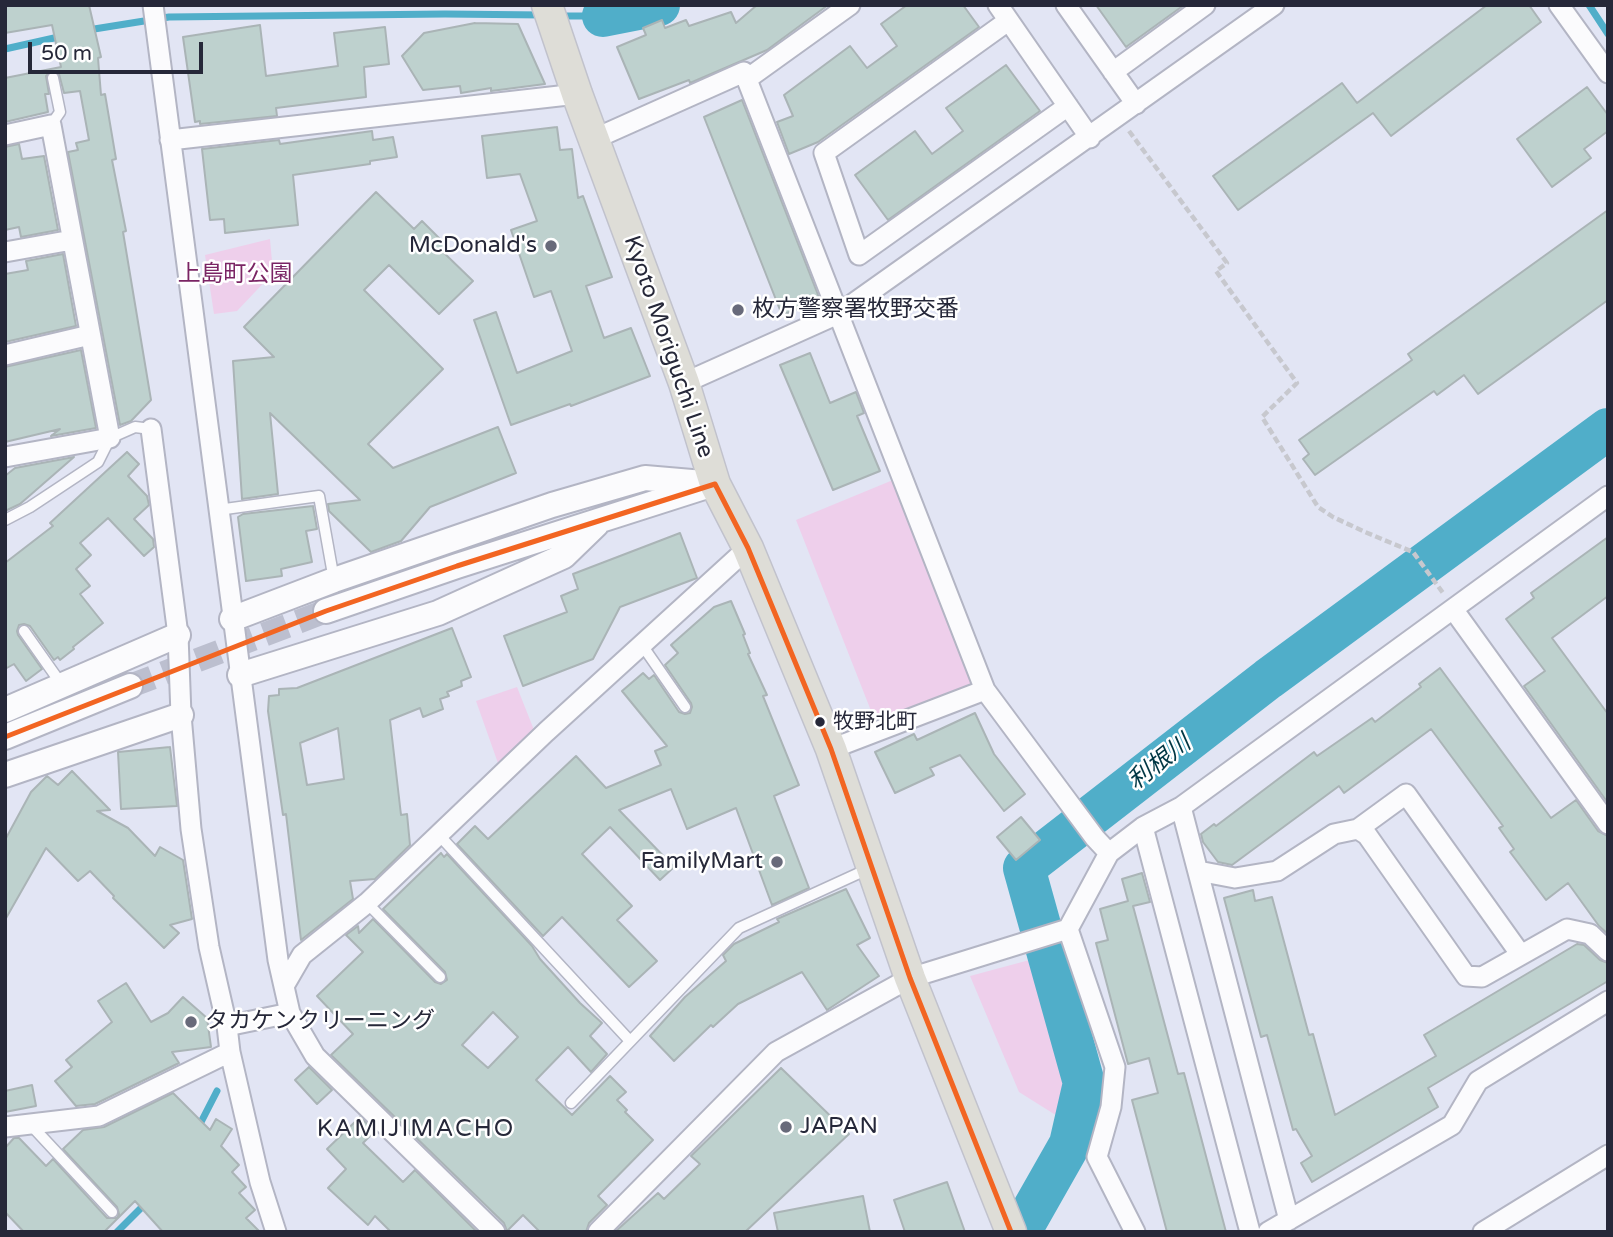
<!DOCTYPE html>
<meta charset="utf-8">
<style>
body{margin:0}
#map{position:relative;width:1613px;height:1237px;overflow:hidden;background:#e2e5f4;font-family:"Varela Round",sans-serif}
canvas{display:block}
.frame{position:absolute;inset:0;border:7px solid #262839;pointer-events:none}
.scale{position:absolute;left:28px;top:42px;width:175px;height:32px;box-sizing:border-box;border:4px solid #262839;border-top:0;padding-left:9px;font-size:21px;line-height:24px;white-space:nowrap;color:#262839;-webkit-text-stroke:5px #fff;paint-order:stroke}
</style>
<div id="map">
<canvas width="1613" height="1237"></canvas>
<div class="frame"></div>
<div class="scale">50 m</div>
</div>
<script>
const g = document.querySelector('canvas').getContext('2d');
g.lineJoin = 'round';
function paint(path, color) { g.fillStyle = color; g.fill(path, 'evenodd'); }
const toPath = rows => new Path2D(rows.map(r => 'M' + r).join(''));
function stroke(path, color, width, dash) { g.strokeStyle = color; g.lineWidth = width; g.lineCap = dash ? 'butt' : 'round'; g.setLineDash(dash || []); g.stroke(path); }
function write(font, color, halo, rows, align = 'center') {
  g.font = font + ' "Varela Round","Noto Sans JP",sans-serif'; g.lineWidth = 5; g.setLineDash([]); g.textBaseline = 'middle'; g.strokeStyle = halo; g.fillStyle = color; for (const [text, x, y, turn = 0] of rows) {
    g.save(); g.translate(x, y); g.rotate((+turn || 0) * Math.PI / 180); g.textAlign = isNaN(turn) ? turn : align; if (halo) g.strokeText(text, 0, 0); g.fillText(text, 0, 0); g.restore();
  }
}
const green = toPath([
 [270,239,273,273,237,311,214,314,205,255],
 [893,480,973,685,875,721,796,520],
 [517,687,534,730,499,766,476,701],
 [1037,958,1073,1077,1062,1119,1019,1092,970,976]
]);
const stream = toPath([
 [1589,5,1608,34],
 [559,16,603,16],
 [88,30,169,17,445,14,544,15],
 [5,49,63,36],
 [198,1128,217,1091],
 [117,1232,146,1203]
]);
const river = toPath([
 [603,16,659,5],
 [1020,1232,1070,1144,1084,1083,1024,868,1268,679,1608,429]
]);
const building = toPath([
 [5,5,89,5,101,57,98,58,101,95,105,94,116,159,112,160,126,231,123,232,151,400,131,421,120,425,68,152,78,150,76,143,89,140,80,91,64,93,59,74,51,71,46,76,49,94,45,94,48,112,5,122,5,78,61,67,52,25,5,33,5,5],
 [757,5,828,5,767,50,690,83,689,80,639,99,617,47,646,35,643,28,662,20,665,28,686,20,689,26,731,12,736,23,757,5],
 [907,5,963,5,979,27,818,142,789,154,777,122,793,116,784,95,850,46,867,68,897,46,881,24,907,5],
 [1096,5,1184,5,1126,47,1096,5],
 [1487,5,1529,5,1541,22,1391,136,1373,113,1238,210,1213,176,1342,83,1357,103,1487,5],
 [475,23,518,24,545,84,491,91,491,88,461,93,460,86,423,90,402,56,424,33,475,23],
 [260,25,266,76,338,66,334,33,385,27,389,64,364,67,366,97,276,108,277,116,200,124,200,121,195,122,183,37,260,25],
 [1006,65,1040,111,888,220,855,175,915,131,932,154,963,131,946,108,1006,65],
 [1587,87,1608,115,1608,131,1584,149,1591,158,1552,187,1517,139,1587,87],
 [742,100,820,300,782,315,704,117,742,100],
 [557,127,560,150,572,149,578,198,583,196,612,277,586,286,604,338,631,328,650,376,571,406,570,404,511,425,474,320,496,312,517,373,572,351,551,291,534,297,511,230,537,221,520,174,487,178,482,136,557,127],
 [372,131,373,140,393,137,397,157,370,161,370,164,293,175,298,225,225,233,224,219,210,220,202,149,279,140,280,144,372,131],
 [19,144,22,159,44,156,58,230,21,237,19,227,5,230,5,147,19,144],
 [376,192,414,229,422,221,447,246,442,251,473,281,439,314,389,265,364,290,443,369,368,444,393,468,498,427,516,473,430,507,401,541,371,552,329,511,328,504,360,500,270,413,278,494,242,499,233,361,274,357,244,327,376,192],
 [1608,210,1608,300,1478,394,1464,375,1437,395,1434,391,1315,475,1303,459,1309,454,1299,440,1412,360,1408,354,1608,210],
 [63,254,76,326,5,342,5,274,28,270,26,261,63,254],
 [81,350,96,428,51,436,60,429,5,442,5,367,81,350],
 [810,353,830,403,856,392,864,413,857,416,880,471,833,490,780,365,810,353],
 [127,452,139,464,128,476,147,496,149,505,134,519,153,539,154,547,144,556,108,518,80,543,91,555,76,569,90,586,80,594,103,623,73,647,74,649,60,660,58,657,54,660,30,626,24,624,19,625,17,631,18,635,42,669,26,681,14,664,5,669,5,563,53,526,50,523,127,452],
 [74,457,20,504,5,511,5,476,15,468,74,457],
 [313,506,317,529,306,531,312,562,281,569,282,576,246,581,238,517,243,514,313,506],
 [680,533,697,578,620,607,593,659,523,686,504,636,567,612,561,596,578,589,573,574,680,533],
 [1608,537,1608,596,1552,638,1608,714,1608,803,1524,686,1545,671,1506,619,1534,598,1531,593,1608,537],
 [731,601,745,634,743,635,750,653,748,654,767,695,763,696,799,785,774,796,809,888,772,905,736,808,687,829,671,789,619,810,674,867,660,880,610,827,582,854,632,906,617,920,657,961,629,987,562,917,543,936,457,844,475,826,488,839,576,756,606,788,661,765,655,751,667,746,622,691,643,673,649,679,654,675,679,712,685,714,690,713,692,707,691,703,665,665,678,653,671,645,714,607,731,601],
 [452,628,471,677,461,681,462,686,447,692,449,696,440,699,443,709,423,717,420,708,390,720,401,815,407,814,410,845,375,879,350,881,353,899,301,940,286,814,283,815,268,711,269,696,279,695,279,689,297,688,452,628],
 [338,728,344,779,307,785,300,743,338,728],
 [1440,668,1551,818,1576,800,1598,831,1608,836,1608,934,1599,926,1568,883,1546,900,1510,852,1514,849,1499,828,1503,826,1431,729,1344,793,1339,786,1232,865,1218,862,1203,842,1201,834,1214,824,1216,826,1314,752,1317,756,1372,718,1375,722,1421,687,1419,684,1440,668],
 [975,713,994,754,1025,794,1004,811,960,755,930,768,934,775,895,793,875,752,914,734,917,740,975,713],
 [170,747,177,806,121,809,118,752,170,747],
 [72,771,110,810,97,811,128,828,155,856,160,847,183,860,192,919,170,925,179,933,164,948,113,898,114,896,90,871,78,881,46,848,5,920,5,840,31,792,47,776,58,785,72,771],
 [1021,817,1040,840,1016,860,997,837,1021,817],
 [441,853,444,857,447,854,532,946,540,959,580,1003,602,1023,590,1036,607,1054,591,1072,568,1047,536,1080,572,1115,610,1076,626,1092,617,1100,627,1110,625,1112,653,1140,598,1196,607,1205,589,1223,586,1232,540,1232,523,1215,507,1231,504,1223,331,1055,353,1034,317,996,363,952,346,935,358,926,359,933,373,919,435,982,441,984,447,980,445,972,383,909,441,853],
 [493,1012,518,1037,488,1068,462,1045,493,1012],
 [1142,873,1150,902,1133,906,1178,1074,1184,1073,1226,1232,1167,1232,1132,1100,1158,1093,1149,1058,1128,1064,1096,943,1108,940,1100,909,1128,901,1122,879,1142,873],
 [846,889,870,938,857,945,879,976,827,1010,802,972,738,1004,713,1027,711,1025,674,1061,650,1036,685,997,726,961,723,955,734,944,779,922,777,919,846,889],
 [1253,890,1255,901,1272,897,1309,1035,1313,1034,1335,1115,1436,1056,1424,1035,1577,944,1584,945,1600,960,1608,963,1608,981,1428,1088,1438,1107,1312,1182,1301,1163,1312,1156,1296,1129,1293,1130,1267,1035,1261,1037,1224,898,1253,890],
 [126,983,151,1022,168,1013,183,997,207,1018,211,1047,172,1052,179,1063,95,1104,76,1106,55,1081,72,1067,66,1060,112,1022,98,1001,126,983],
 [309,1067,332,1090,317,1104,295,1080,309,1067],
 [781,1068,849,1134,745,1232,615,1232,658,1193,664,1199,700,1164,691,1156,781,1068],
 [32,1085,36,1106,5,1112,5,1091,32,1085],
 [173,1093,210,1130,216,1119,232,1129,221,1146,239,1165,232,1172,246,1187,239,1193,255,1210,246,1218,260,1232,163,1232,135,1201,104,1232,24,1232,5,1212,5,1148,14,1138,19,1138,46,1166,53,1159,107,1218,117,1218,119,1214,117,1207,63,1149,83,1130,104,1127,173,1093],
 [360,1117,375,1131,363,1143,403,1182,415,1170,477,1232,391,1232,375,1216,368,1225,328,1188,346,1169,327,1149,360,1117],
 [947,1182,965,1232,905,1232,894,1200,947,1182],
 [863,1196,870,1232,778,1232,774,1213,863,1196]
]);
const tertiaryTunnel = toPath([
 [130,686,326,611]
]);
const path = toPath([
 [1129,131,1227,263,1216,271,1297,383,1262,417,1318,507,1333,517,1365,532,1413,552,1443,593]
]);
const service = toPath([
 [51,125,60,112,53,78],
 [218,510,319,496,334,580],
 [5,520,30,507,98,462,110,438,135,427,151,429],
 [24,631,62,685],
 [642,645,685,707],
 [438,834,630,1041],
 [367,903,440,977],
 [571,1103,739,928,868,869],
 [30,1124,112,1212]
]);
const minor = toPath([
 [153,5,278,960,290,1013,315,1056,495,1232],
 [998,5,1090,138],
 [1066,5,1136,104],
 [1559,5,1608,73],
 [1008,21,824,153,859,255,1068,106],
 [1113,72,1205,5],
 [747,79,850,5],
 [5,135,51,125,110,438,5,457],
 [594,139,744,72,985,690,1095,838,1109,853],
 [170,140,577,94],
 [5,252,72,240],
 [5,355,90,335],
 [684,383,840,313,1274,5],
 [151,429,178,635,181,715,191,829,209,947,227,1026],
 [1453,609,1608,824],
 [831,749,985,690],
 [1181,807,1289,1220],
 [1143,827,1250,1232],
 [1358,829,1406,794,1521,955],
 [1198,871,1235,878,1277,871,1334,834,1358,829,1367,835,1466,976,1482,977,1567,929,1590,934,1608,951],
 [1068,929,1115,1067,1111,1107,1097,1157,1135,1232],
 [284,986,302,955,367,903,546,732,748,548],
 [230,1052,260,1182,276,1232],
 [5,1127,99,1116,230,1052,227,1026,290,1013],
 [598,1232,776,1052,910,978,1068,929,1109,853,1143,827,1181,807,1608,496],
 [1268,1232,1452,1125,1478,1081,1608,1001],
 [1483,1232,1608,1155]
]);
const tertiary = toPath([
 [326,611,457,566,704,487],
 [232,619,334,580,552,505,645,478,715,484],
 [240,675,438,613,564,556,596,525],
 [5,710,178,635],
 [5,737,130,686],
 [5,775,181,715]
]);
const primary = toPath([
 [547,5,577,94,684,383,715,484,748,548,831,749,910,978,1011,1232]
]);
const bus1 = toPath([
 [5,737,326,611,457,566,715,484,748,548,831,749,910,978,1011,1232]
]);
const markers = [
 [551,246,7,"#686a7a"],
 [738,310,7,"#686a7a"],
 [820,722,6,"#262839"],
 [777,862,7,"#686a7a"],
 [191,1022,7,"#686a7a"],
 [786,1127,7,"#686a7a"]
];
const busNames = [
 ["牧野北町",833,722]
];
const poiNames = [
 ["McDonald's",537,246,"right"],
 ["枚方警察署牧野交番",752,310],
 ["FamilyMart",763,862,"right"],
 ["タカケンクリーニング",205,1022],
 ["JAPAN",800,1127]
];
const parkNames = [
 ["上島町公園",235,275]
];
const streetNames = [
 ["Kyoto Moriguchi Line",668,347,71]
];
const waterNames = [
 ["利根川",1160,763,-38]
];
const neighbourhoodNames = [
 ["KAMIJIMACHO",416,1130]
];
paint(green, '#eecfeb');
stroke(stream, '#50aec9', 7);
stroke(river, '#50aec9', 42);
paint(building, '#bed1ce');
stroke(building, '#aab4b6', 2);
stroke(tertiaryTunnel, '#bcbfcf', 24, [24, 12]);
stroke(service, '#b3b5c4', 13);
stroke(minor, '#b3b5c4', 23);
stroke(tertiary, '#b3b5c4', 28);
stroke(primary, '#c1c2cc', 33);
stroke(path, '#c7c8ce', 4.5, [7, 3.5]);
stroke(service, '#fbfbfd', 10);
stroke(minor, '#fbfbfd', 19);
stroke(tertiary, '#fbfbfd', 24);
stroke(primary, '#deddd7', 30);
stroke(bus1, '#f26522', 5);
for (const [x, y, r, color] of markers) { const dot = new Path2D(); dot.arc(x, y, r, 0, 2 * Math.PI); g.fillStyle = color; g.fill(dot); stroke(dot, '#fff', 2.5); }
write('21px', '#262839', '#fff', busNames, 'left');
write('23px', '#262839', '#fff', poiNames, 'left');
write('23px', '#7a2464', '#fff', parkNames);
write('23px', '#262839', '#fff', streetNames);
write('italic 24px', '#013744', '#fff', waterNames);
g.letterSpacing = '2px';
write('24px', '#262839', '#fff', neighbourhoodNames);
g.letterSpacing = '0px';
</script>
